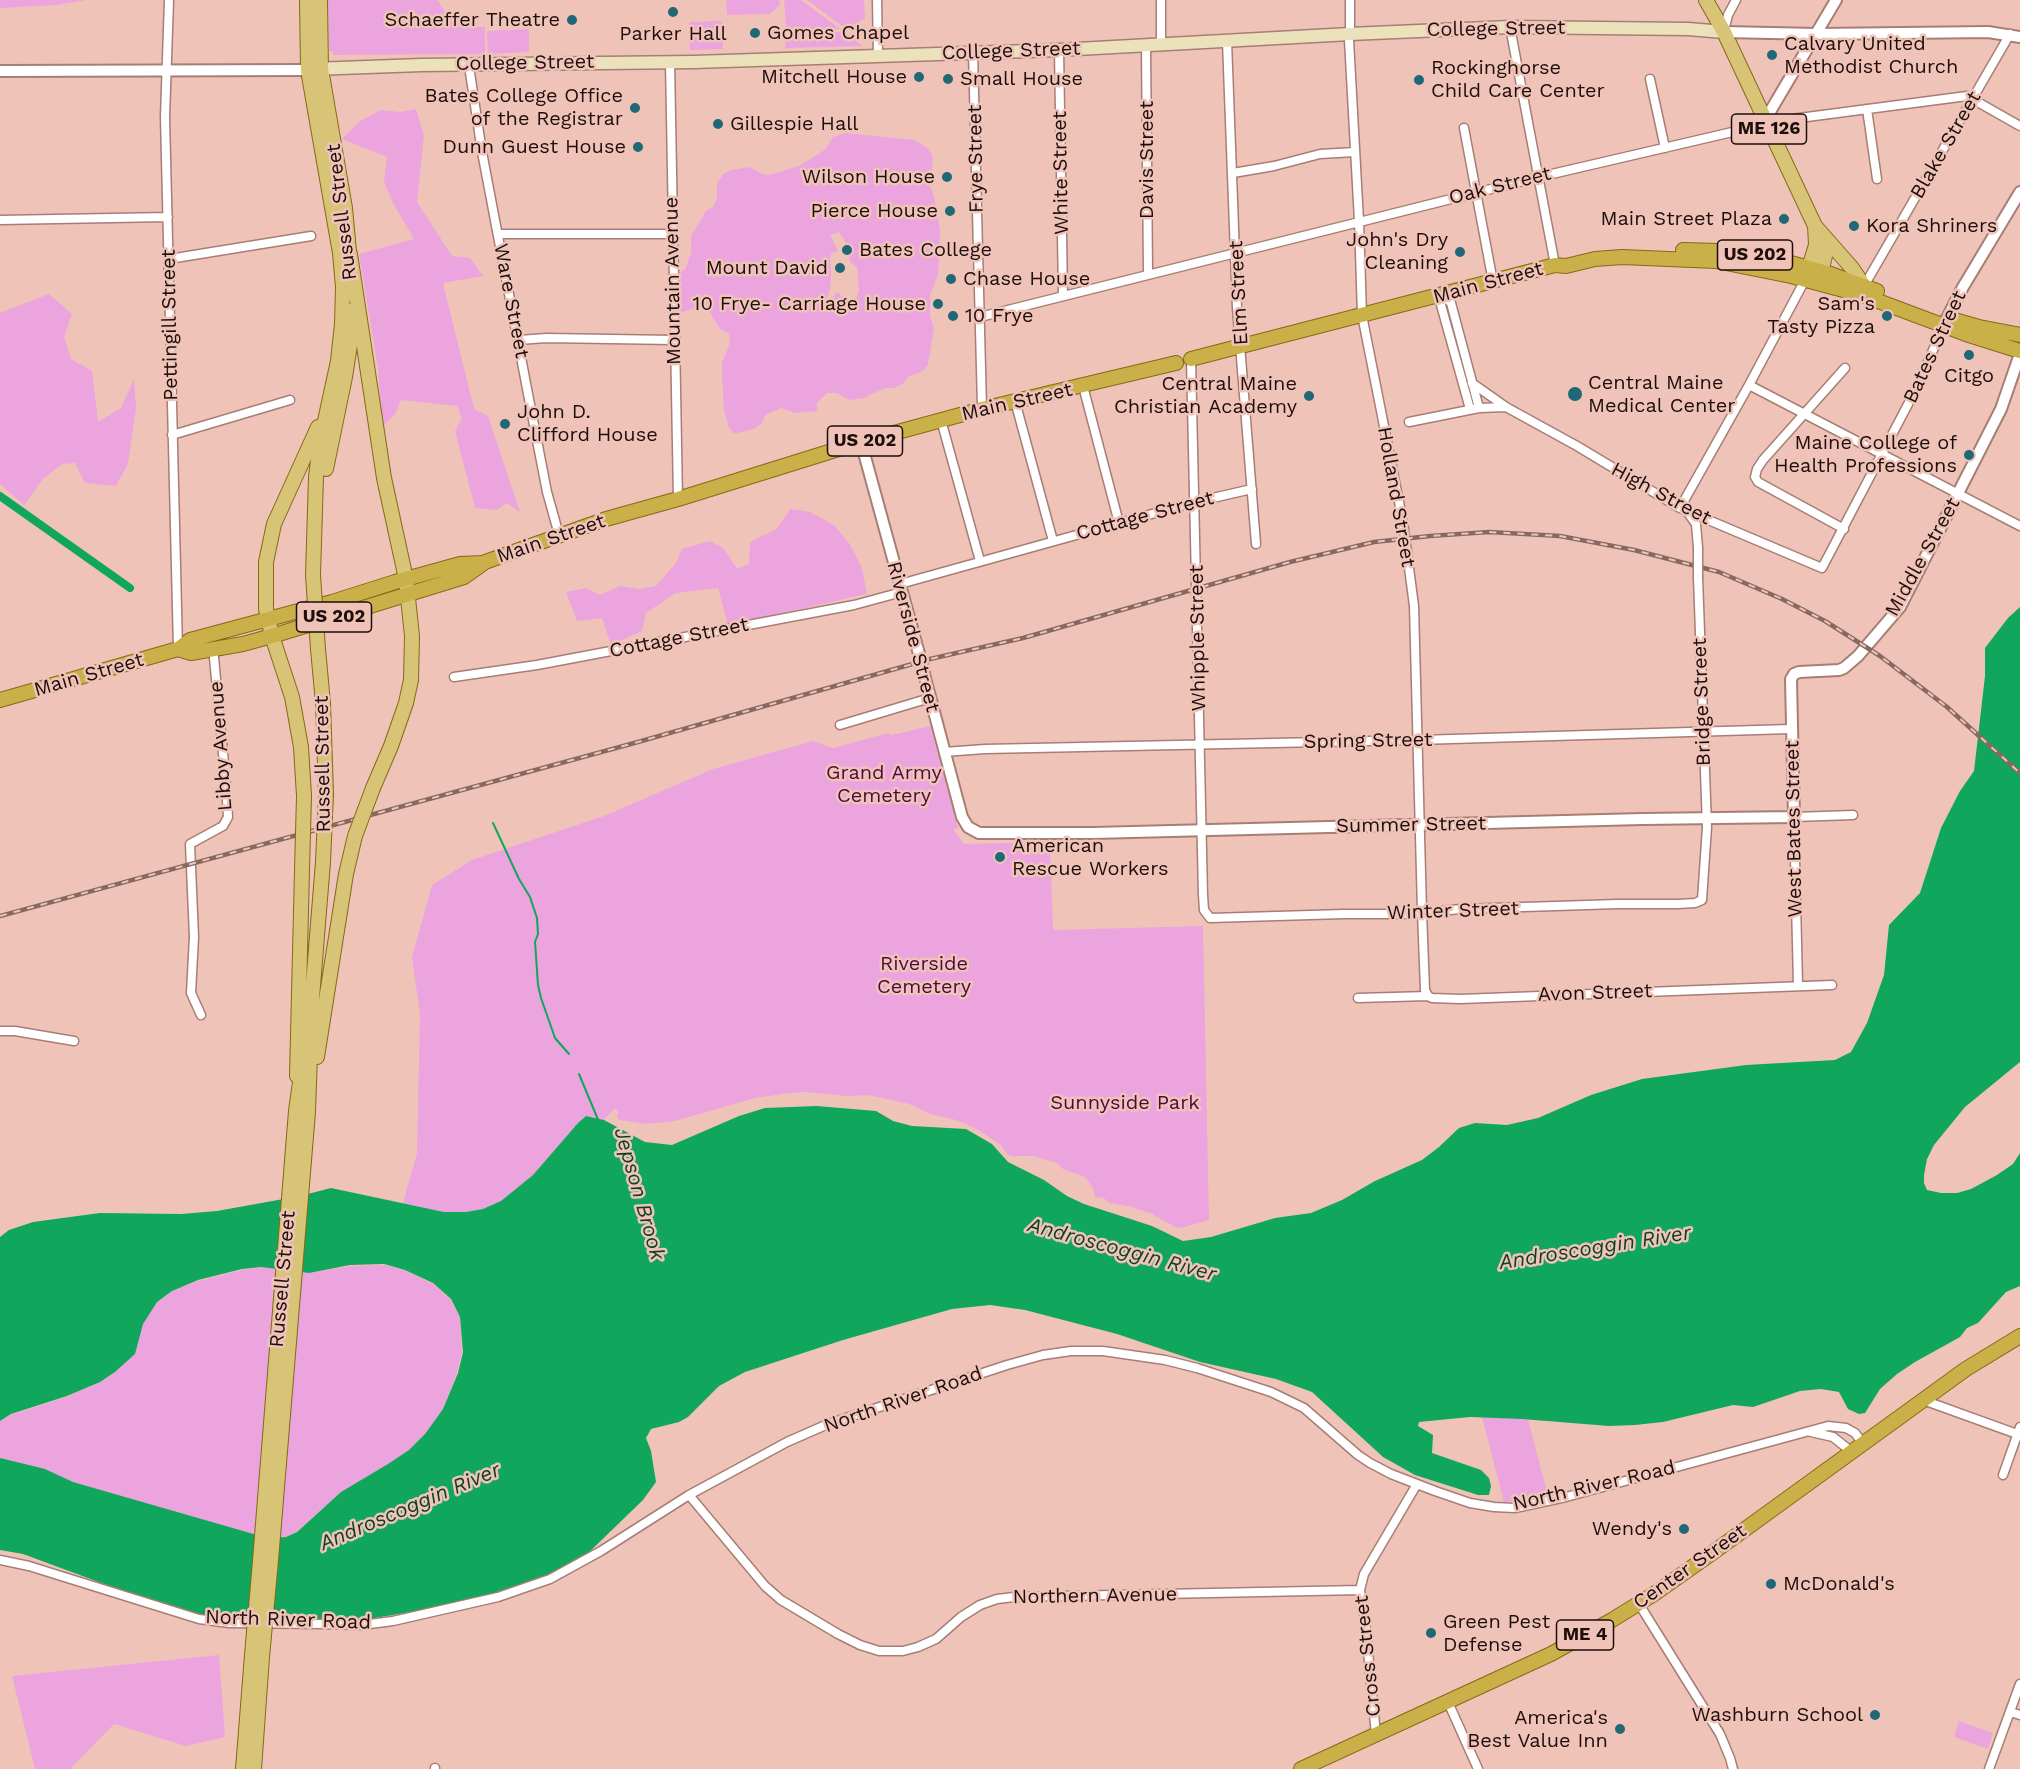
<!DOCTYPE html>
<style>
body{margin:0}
canvas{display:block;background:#f0c3b9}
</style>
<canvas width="2020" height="1769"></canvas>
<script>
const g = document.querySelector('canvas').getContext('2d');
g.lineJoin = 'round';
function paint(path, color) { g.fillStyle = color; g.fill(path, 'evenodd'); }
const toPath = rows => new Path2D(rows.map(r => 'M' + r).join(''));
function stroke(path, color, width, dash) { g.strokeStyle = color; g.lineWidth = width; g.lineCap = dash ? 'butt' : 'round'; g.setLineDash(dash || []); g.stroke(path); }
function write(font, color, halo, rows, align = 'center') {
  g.font = font + ' "Work Sans",sans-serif'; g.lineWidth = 5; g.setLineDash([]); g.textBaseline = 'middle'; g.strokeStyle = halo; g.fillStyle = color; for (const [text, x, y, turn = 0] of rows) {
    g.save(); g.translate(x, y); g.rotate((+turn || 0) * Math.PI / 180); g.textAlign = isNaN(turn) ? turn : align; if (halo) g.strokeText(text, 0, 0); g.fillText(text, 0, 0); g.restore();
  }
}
const green = toPath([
 [0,0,86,0,56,5,0,8],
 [328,0,437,0,444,10,457,22,459,27,485,27,485,54,334,55,332,51,329,51],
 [726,0,779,0,780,5,770,14,727,15],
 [784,0,801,0,840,29,786,29],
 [807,0,864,0,865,18,846,29],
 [722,21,723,49,690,50,689,22],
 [529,29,529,52,488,54,487,31],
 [845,32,863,46,785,48,786,37,789,33],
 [416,109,424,136,417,202,452,256,470,258,483,276,443,283,474,409,488,416,520,512,507,503,496,510,475,508,455,431,462,418,457,406,401,400,395,414,382,427,378,368,359,254,414,239,394,205,384,182,387,157,342,139,360,121,381,110,400,112],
 [846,133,914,140,928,148,933,158,930,186,934,196,940,230,939,261,938,275,930,295,930,316,934,328,928,364,923,371,908,377,903,384,894,388,885,388,864,398,849,400,837,393,827,393,817,403,817,411,796,413,781,408,765,415,762,423,754,429,734,434,729,428,724,410,722,376,722,363,730,343,729,334,720,329,709,311,703,305,677,314,676,276,686,268,691,252,691,236,706,211,713,207,717,198,717,184,723,174,731,170,750,167,762,174,770,175,801,165,826,149,833,137],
 [839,232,848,246,850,262,857,267,859,291,857,296,851,302,848,302,837,292,830,301,828,302,827,299,830,289,831,275,830,257,831,253,838,251,830,235],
 [49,294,72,314,64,337,71,359,92,371,98,422,121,408,134,379,136,407,128,464,116,486,85,483,75,463,62,464,43,479,24,505,0,484,0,313],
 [790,509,810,512,834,525,849,543,862,568,867,594,728,625,718,588,676,593,646,613,642,631,611,645,602,618,577,621,566,592,586,588,600,595,620,586,639,589,656,586,676,563,682,549,710,541,724,549,737,569,749,564,750,542,777,529],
 [930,726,958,828,953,829,964,844,1050,842,1053,930,1203,926,1209,1220,1181,1228,1175,1227,1150,1213,1132,1207,1109,1203,1104,1198,1095,1197,1093,1188,1085,1177,1063,1169,1057,1163,1033,1156,1011,1156,1007,1154,1001,1145,975,1128,956,1120,930,1114,909,1104,868,1095,846,1096,805,1092,790,1093,755,1098,675,1121,646,1124,619,1120,617,1116,618,1112,615,1108,604,1120,586,1116,578,1123,533,1175,501,1201,483,1209,466,1212,444,1212,403,1203,417,1153,420,1014,412,957,432,885,472,860,604,816,713,769,813,741,833,748,889,733,890,735,892,735],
 [384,1265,405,1270,433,1284,450,1299,460,1317,462,1352,457,1373,443,1409,425,1434,409,1450,388,1465,340,1493,296,1532,286,1537,270,1538,256,1535,73,1482,0,1458,0,1421,11,1415,67,1397,99,1382,115,1372,134,1354,142,1324,148,1313,156,1303,172,1291,198,1281,242,1270,261,1267,309,1273,350,1266],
 [1482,1417,1528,1419,1548,1496,1504,1502],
 [219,1655,225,1737,186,1746,114,1724,70,1769,35,1769,12,1676],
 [1959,1721,1993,1733,1988,1749,1954,1737]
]);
const water = toPath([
 [2020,607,2020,1062,1965,1107,1934,1145,1927,1159,1924,1175,1924,1183,1927,1190,1941,1193,1957,1193,1971,1189,1997,1175,2013,1164,2020,1153,2020,1286,2006,1292,1978,1323,1967,1328,1960,1337,1915,1362,1897,1374,1880,1389,1865,1413,1859,1414,1848,1409,1839,1392,1821,1389,1800,1391,1753,1407,1733,1405,1663,1422,1635,1425,1609,1426,1522,1419,1470,1417,1419,1422,1418,1426,1433,1435,1432,1453,1481,1470,1489,1478,1491,1486,1489,1495,1478,1495,1415,1475,1383,1457,1312,1392,1276,1379,1200,1362,1117,1334,1025,1310,990,1305,952,1309,843,1340,745,1372,719,1386,688,1417,679,1422,651,1429,646,1438,651,1451,656,1482,643,1500,583,1558,566,1571,476,1601,357,1621,323,1621,309,1616,287,1614,235,1618,205,1617,169,1608,23,1554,0,1550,0,1458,45,1469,73,1482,257,1535,270,1538,286,1537,297,1532,341,1492,388,1464,409,1450,425,1434,443,1409,458,1373,463,1352,460,1317,451,1299,433,1283,405,1270,384,1264,350,1265,309,1273,261,1267,242,1269,198,1280,172,1291,157,1302,143,1324,135,1354,115,1372,100,1382,67,1396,11,1414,0,1421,0,1237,9,1230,33,1222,100,1213,181,1214,217,1211,300,1196,331,1188,444,1212,466,1212,483,1209,501,1201,533,1175,578,1123,586,1116,604,1120,645,1142,672,1145,739,1116,765,1108,817,1106,876,1111,893,1121,912,1126,966,1129,992,1144,1008,1162,1044,1180,1067,1196,1084,1204,1152,1226,1183,1241,1211,1237,1275,1218,1311,1213,1342,1200,1375,1181,1422,1160,1439,1147,1459,1128,1475,1123,1507,1125,1538,1118,1591,1095,1642,1079,1746,1065,1835,1060,1851,1052,1867,1023,1884,975,1889,925,1920,893,1941,828,1960,791,1974,771,1985,676,1985,648,2008,618]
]);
const stream = toPath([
 [493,823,519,879,530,897,537,918,538,934,535,942,538,985,541,998,555,1038,569,1054],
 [579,1074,599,1122]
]);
const canal = toPath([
 [0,496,130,588]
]);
const minor = toPath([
 [169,0,165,117,178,649],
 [877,0,878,56],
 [1161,0,1161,45],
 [1350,0,1350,34,1349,40,1359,221,1362,315,1403,522,1414,606,1422,912,1425,990,1428,996],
 [1510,27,1555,265],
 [1724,31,1728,15,1736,0],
 [1227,41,1237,308,1256,544],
 [1146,45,1148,274],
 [1059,50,1063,296],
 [973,52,982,409],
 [670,62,678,499],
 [469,66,482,152,528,394,547,492,559,535],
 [1650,79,1665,148],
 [1867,109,1877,179],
 [1464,128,1493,282],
 [1233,173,1274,166,1320,154,1355,152],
 [0,220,168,217],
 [498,234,673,234],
 [169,259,311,236],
 [1864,286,2010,34],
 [1443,295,1451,303,1479,408],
 [1443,295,1441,305,1470,409],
 [980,317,1539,177,1784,120,1967,96,2020,126],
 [519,340,546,338,674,340],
 [1191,359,1203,895,1204,910,1210,918,1344,914,1405,914,1461,909,1618,904,1678,904,1695,903,1702,900,1707,827,1698,577],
 [1472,383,1506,407,1577,446,1680,508,1822,568,1916,389,1944,325],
 [1749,385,2020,526],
 [1083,386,1119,523],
 [1015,401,1053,541],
 [941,420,980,561],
 [1409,422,1479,408,1506,407],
 [172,435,290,400],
 [1680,508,1749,385,1805,280],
 [1688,513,1696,524,1698,548],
 [1844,529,1758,482,1755,477,1757,469,1763,460,1845,368],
 [900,584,1195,502,1252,489],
 [454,677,537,665,854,605,902,592],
 [840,725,930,698],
 [944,752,985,749,1418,740,1791,729],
 [1798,985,1794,817,1853,815],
 [1358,998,1428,996,1432,998,1460,999,1832,985],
 [201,1015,191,993,194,937,190,844,223,826,228,817,226,785,213,647],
 [0,1031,15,1031,74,1041],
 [1923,1400,2020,1435],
 [1811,1432,1833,1437,1852,1452],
 [2003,1475,2020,1427],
 [689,1495,765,1586,781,1600,838,1634,860,1645,879,1651,903,1651,918,1647,936,1639,961,1617,980,1605,997,1599,1014,1597,1360,1590],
 [0,1560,29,1566,199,1619,229,1623,321,1624,362,1625,393,1621,498,1597,550,1579,601,1551,689,1495,787,1442,828,1424,1007,1365,1043,1355,1071,1351,1103,1351,1165,1360,1197,1368,1271,1392,1304,1408,1358,1455,1370,1463,1391,1474,1435,1491,1470,1503,1494,1507,1515,1508,1566,1497,1828,1426,1846,1428,1855,1433,1864,1445],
 [1639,1604,1720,1734,1730,1758,1733,1769],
 [1448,1702,1478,1769],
 [2010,1712,2020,1715],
 [1376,1735,1365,1620,1360,1590,1364,1574,1417,1484],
 [435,1768,435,1769],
 [1989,1769,2020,1684]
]);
const tertiary = toPath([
 [1724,32,1817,34,1988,32,2020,37],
 [0,71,308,70],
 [1766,124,1771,110,1836,0],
 [1944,324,1963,287,2020,192],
 [861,442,918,650],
 [924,674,962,817,968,827,979,833,1093,833,1643,819,1794,817,1791,679,1794,674,1799,672,1839,670,1844,668,1858,656,1900,607,2001,409,2020,354]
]);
const secondary = toPath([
 [313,69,421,65,694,62,1059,50,1350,34,1510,27,1688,29,1724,32]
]);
const primary = toPath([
 [307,0,308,70,340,253,343,287,342,324,338,361,320,444,316,477,313,575],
 [320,0,321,69,345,208,350,262],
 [1706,0,1724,32,1815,226,1816,245,1806,277],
 [1815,226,1852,268,1864,286],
 [1818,234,1825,248,1825,256,1819,281],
 [350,254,384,478,406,579,412,636,411,680,406,703,391,746,373,788],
 [326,469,345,377,352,332,351,311],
 [318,649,323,703,326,794],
 [304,796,301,747,292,697,272,636,266,609,266,562,274,524,318,427],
 [317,1057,346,874,355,836],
 [297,1076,302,870],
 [271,1560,308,1112,312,998,323,862],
 [260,1561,296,1111,302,1068],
 [243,1769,252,1655],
 [254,1769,262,1657]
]);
const trunk = toPath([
 [1683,250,1718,251,1776,259,1831,274,1877,291],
 [1951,319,1979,327,2020,335],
 [1191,359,1555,265,1566,266,1595,259,1622,257,1716,261,1791,276,1862,295,1966,334,2020,351],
 [178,649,191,653,243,644,272,636,464,577,485,562,606,519,678,499,861,442,982,409,1176,363],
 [0,700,178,649,190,640,332,602,395,582,460,564,483,563],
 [1301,1769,1551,1654,1612,1620,1654,1594,1715,1551,1966,1369,2020,1336]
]);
const rail = toPath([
 [0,916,638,742,930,659,1023,638,1290,562,1374,542,1430,536,1489,532,1560,536,1634,550,1719,572,1782,599,1825,621,1880,656,1947,707,2020,773]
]);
const minorBridge = toPath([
 [1698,548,1698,577]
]);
const tertiaryBridge = toPath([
 [918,650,924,674]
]);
const primaryBridge = toPath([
 [313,575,318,649],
 [355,836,373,788],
 [323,862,326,794],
 [302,870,304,796],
 [252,1655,260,1561],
 [262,1657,271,1560]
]);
const markers = [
 [673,12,6,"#206876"],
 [572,20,6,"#206876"],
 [755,33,6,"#206876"],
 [1772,55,6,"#206876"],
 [919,77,6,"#206876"],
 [948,79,6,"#206876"],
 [1419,80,6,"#206876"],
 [635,108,6,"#206876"],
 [718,124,6,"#206876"],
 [638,147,6,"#206876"],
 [947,177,6,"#206876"],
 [950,211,6,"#206876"],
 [1784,219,6,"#206876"],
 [1854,226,6,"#206876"],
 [847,250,6,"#206876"],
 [1460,252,6,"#206876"],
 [840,268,6,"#206876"],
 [951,279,6,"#206876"],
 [938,304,6,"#206876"],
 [953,316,6,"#206876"],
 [1887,316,6,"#206876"],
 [1969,355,6,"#206876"],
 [1575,394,8,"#206876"],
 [1309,396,6,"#206876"],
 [505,424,6,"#206876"],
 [1969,455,6,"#206876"],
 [1000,857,6,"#206876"],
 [1684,1529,6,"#206876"],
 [1771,1584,6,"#206876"],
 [1431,1633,6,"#206876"],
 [1875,1715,6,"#206876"],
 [1620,1729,6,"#206876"]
];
const shields = [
 [1769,129,75],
 [1755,255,75],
 [865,441,75],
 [334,617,75],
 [1585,1635,57]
];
const shieldNames = [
 ["ME 126",1769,129],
 ["US 202",1755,255],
 ["US 202",865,441],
 ["US 202",334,617],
 ["ME 4",1585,1635]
];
const poiNames = [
 ["Schaeffer Theatre",560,20],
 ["Gomes Chapel",767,33,"left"],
 ["Parker Hall",673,34,"center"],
 ["Calvary United",1784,44,"left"],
 ["Methodist Church",1784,67,"left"],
 ["Rockinghorse",1431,68,"left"],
 ["Child Care Center",1431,91,"left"],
 ["Mitchell House",907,77],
 ["Small House",960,79,"left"],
 ["Bates College Office",623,96],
 ["of the Registrar",623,119],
 ["Gillespie Hall",730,124,"left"],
 ["Dunn Guest House",626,147],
 ["Wilson House",935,177],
 ["Pierce House",938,211],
 ["Main Street Plaza",1772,219],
 ["Kora Shriners",1866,226,"left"],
 ["John's Dry",1448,240],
 ["Cleaning",1448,263],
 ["Bates College",859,250,"left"],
 ["Mount David",828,268],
 ["Chase House",963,279,"left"],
 ["10 Frye- Carriage House",926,304],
 ["Sam's",1875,304],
 ["Tasty Pizza",1875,327],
 ["10 Frye",965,316,"left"],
 ["Citgo",1969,376,"center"],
 ["Central Maine",1588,383,"left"],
 ["Medical Center",1588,406,"left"],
 ["Central Maine",1297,384],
 ["Christian Academy",1297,407],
 ["John D.",517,412,"left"],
 ["Clifford House",517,435,"left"],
 ["Maine College of",1957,443],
 ["Health Professions",1957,466],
 ["American",1012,846,"left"],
 ["Rescue Workers",1012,869,"left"],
 ["Wendy's",1672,1529],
 ["McDonald's",1783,1584,"left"],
 ["Green Pest",1443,1622,"left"],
 ["Defense",1443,1645,"left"],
 ["Washburn School",1863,1715],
 ["America's",1608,1718],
 ["Best Value Inn",1608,1741]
];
const streetNames = [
 ["College Street",1496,29,-1],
 ["College Street",1011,51,-2],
 ["College Street",525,63,-1],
 ["Blake Street",1946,145,-60],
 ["Frye Street",976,159,-91],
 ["Davis Street",1147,160,-90],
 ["White Street",1061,173,-91],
 ["Oak Street",1500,186,-14],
 ["Russell Street",342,212,-97],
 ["Mountain Avenue",673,281,-91],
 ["Main Street",1488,283,-15],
 ["Elm Street",1239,293,-93],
 ["Ware Street",511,301,79],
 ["Pettingill Street",170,325,-91],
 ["Bates Street",1935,347,-65],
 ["Main Street",1017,402,-13],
 ["High Street",1661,494,28],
 ["Holland Street",1396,497,80],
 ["Cottage Street",1145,516,-15],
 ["Main Street",551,539,-19],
 ["Middle Street",1923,557,-61],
 ["Riverside Street",913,637,75],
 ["Cottage Street",679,638,-11],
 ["Whipple Street",1198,638,-91],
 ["Main Street",89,675,-16],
 ["Bridge Street",1702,702,-92],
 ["Spring Street",1368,741,-1],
 ["Libby Avenue",221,746,-94],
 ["Russell Street",323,764,-91],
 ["Summer Street",1411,825,-1],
 ["West Bates Street",1794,829,-91],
 ["Winter Street",1453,911,-2],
 ["Avon Street",1595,993,-2],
 ["Russell Street",283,1279,-85],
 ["North River Road",903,1400,-19],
 ["North River Road",1594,1486,-13],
 ["Center Street",1690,1567,-35],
 ["Northern Avenue",1095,1596,-1],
 ["North River Road",288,1620,2],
 ["Cross Street",1368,1656,-96]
];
const parkNames = [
 ["Grand Army",884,773],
 ["Cemetery",884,796],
 ["Riverside",924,964],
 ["Cemetery",924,987],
 ["Sunnyside Park",1125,1103]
];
const waterNames = [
 ["Jepson Brook",639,1194,74],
 ["Androscoggin River",1595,1248,-9],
 ["Androscoggin River",1122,1250,15],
 ["Androscoggin River",410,1507,-23]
];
paint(green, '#eba4de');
paint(water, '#10a65b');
stroke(stream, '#10a65b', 2);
stroke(canal, '#10a65b', 8);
stroke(minor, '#a67e74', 11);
stroke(tertiary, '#a67e74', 14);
stroke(secondary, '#a67e74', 15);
stroke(primary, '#846a15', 16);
stroke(trunk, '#846a15', 16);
stroke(minor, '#fff', 8);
stroke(tertiary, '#fff', 10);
stroke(secondary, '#ebe1ba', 12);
stroke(primary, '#d7c476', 14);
stroke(trunk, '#cab048', 14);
stroke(rail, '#876962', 4.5);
stroke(rail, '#f0c3b9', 2, [7]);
stroke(minorBridge, '#a67e74', 11, []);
stroke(tertiaryBridge, '#a67e74', 14, []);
stroke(primaryBridge, '#846a15', 16, []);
stroke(minorBridge, '#fff', 8);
stroke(tertiaryBridge, '#fff', 10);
stroke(primaryBridge, '#d7c476', 14);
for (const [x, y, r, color] of markers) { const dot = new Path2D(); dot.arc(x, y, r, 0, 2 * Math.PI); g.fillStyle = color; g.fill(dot); stroke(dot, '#f0c3b9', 2); }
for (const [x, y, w] of shields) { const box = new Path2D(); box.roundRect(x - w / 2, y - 15, w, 30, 4.5); g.fillStyle = '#f0c3b9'; g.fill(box); stroke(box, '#1d0e0b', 1.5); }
write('bold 18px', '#1d0e0b', null, shieldNames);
write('20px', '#1d0e0b', '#f0c3b9', poiNames, 'right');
write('20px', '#1d0e0b', '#f0c3b9', streetNames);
write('20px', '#480941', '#f0c3b9', parkNames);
write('italic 21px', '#0a3f21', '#f0c3b9', waterNames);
</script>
